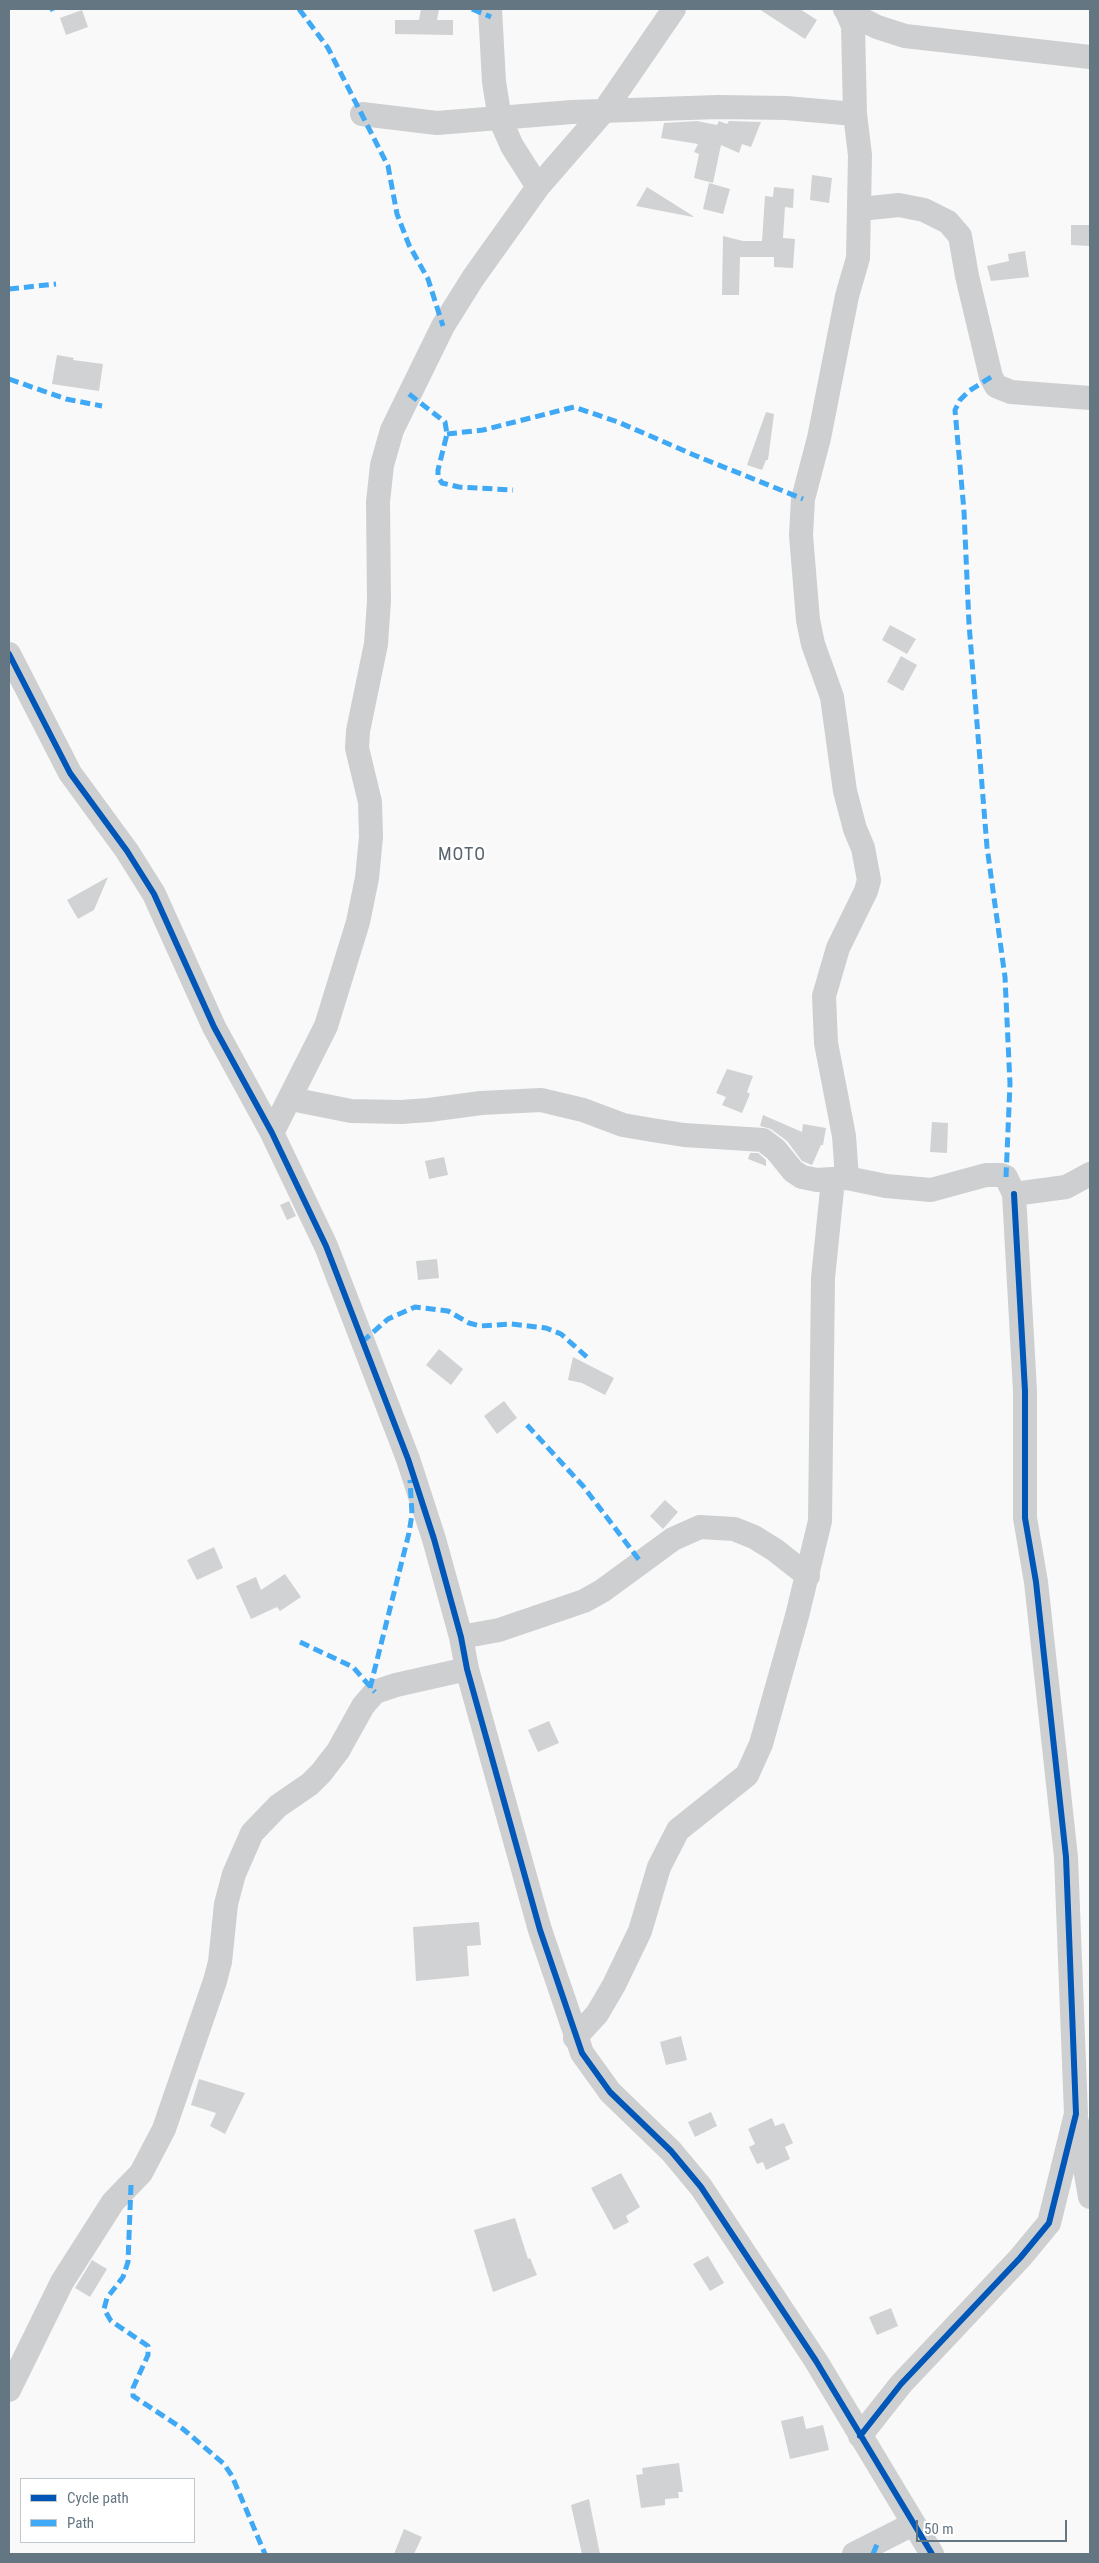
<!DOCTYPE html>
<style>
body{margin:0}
#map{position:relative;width:1099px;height:2563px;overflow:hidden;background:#f9f9f9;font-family:"Roboto Condensed",sans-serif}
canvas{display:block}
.frame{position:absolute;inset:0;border:10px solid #657683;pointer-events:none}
.legend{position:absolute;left:20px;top:2478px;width:175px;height:65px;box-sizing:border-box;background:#fff;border:1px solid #c1c8cd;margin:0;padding:6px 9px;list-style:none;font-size:15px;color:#657683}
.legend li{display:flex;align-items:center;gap:10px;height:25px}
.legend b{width:25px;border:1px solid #c1c8cd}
.scale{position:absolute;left:916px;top:2520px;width:151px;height:22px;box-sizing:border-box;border:2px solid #657683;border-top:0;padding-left:6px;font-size:15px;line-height:18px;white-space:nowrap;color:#657683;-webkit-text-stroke:4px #fff;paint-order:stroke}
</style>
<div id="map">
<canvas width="1099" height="2563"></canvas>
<div class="frame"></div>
<ul class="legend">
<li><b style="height:6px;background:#0057b8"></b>Cycle path</li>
<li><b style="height:6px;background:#3fa9f5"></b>Path</li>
</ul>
<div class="scale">50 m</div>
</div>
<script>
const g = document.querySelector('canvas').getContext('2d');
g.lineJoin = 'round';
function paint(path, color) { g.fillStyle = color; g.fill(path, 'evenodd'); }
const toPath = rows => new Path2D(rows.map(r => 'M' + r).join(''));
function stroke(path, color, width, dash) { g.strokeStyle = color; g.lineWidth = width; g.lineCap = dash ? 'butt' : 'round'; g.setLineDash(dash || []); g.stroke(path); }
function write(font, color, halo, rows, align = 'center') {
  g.font = font + ' "Roboto Condensed",sans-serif'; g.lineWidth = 5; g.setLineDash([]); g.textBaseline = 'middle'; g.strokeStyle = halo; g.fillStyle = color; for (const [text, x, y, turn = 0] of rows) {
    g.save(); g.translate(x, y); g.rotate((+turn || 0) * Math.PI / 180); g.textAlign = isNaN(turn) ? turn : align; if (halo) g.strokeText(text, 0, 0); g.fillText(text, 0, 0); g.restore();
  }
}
const building = toPath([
 [421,9,439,9,437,20,453,20,453,35,395,34,395,20,419,20],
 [759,9,800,9,817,20,805,39],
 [82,10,88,27,66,35,60,18],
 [697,121,717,125,719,121,727,124,729,121,761,122,751,147,742,144,739,153,721,145,713,183,694,178,699,154,694,152,698,144,661,138,664,123],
 [812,175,832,178,829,203,810,200],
 [709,183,730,189,723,214,703,209],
 [647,187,693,216,693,217,636,206],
 [774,187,794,189,793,208,785,207,783,238,795,239,793,268,774,267,774,257,740,257,739,295,722,295,723,236,743,241,762,241,765,196,773,197],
 [1071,225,1090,225,1090,246,1071,245],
 [1025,251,1029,277,991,281,987,266,1009,261,1008,254],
 [57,355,74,358,73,360,103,364,99,391,52,384],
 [766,412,774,414,768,460,766,460,762,470,747,465],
 [890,625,916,639,907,654,882,640],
 [901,656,917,665,903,691,887,682],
 [108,877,94,910,78,919,67,900],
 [727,1069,753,1076,747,1092,750,1094,742,1113,722,1105,726,1097,716,1093],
 [763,1115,802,1132,803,1124,826,1128,823,1145,821,1145,812,1165,802,1161,787,1141,771,1129,760,1126],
 [932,1122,948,1123,947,1153,930,1152],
 [750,1153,758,1153,766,1160,766,1166,748,1159],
 [444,1157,448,1175,429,1179,425,1161],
 [289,1201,296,1216,287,1220,280,1205],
 [437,1259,439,1278,418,1280,416,1261],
 [439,1349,463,1369,451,1385,426,1365],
 [573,1357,614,1378,605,1395,582,1383,568,1380],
 [504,1401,517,1418,497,1434,484,1416],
 [665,1500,678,1512,663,1529,650,1516],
 [214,1547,223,1568,197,1580,187,1560],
 [285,1574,301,1597,280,1611,277,1607,251,1619,236,1586,256,1577,261,1590],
 [549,1721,559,1743,538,1752,528,1730],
 [479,1922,481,1945,467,1946,469,1976,416,1981,413,1927],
 [681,2036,687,2060,666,2065,660,2042],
 [199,2079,245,2093,225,2134,210,2126,216,2113,191,2105],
 [711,2112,717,2126,695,2137,688,2122],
 [772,2118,775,2126,784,2123,793,2143,785,2147,790,2159,766,2170,763,2162,757,2164,749,2147,755,2144,748,2129],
 [621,2173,640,2207,626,2216,629,2222,614,2230,591,2188],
 [515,2218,528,2259,530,2258,537,2275,493,2292,474,2230],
 [708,2256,724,2283,710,2291,693,2264],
 [92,2260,107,2269,90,2297,75,2288],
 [891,2308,898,2326,877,2335,869,2317],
 [803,2416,806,2429,823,2425,829,2450,790,2459,781,2421],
 [679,2463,683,2492,678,2492,679,2498,665,2499,665,2505,641,2508,636,2475,643,2474,642,2468],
 [589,2499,600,2554,582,2554,571,2505],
 [404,2529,422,2537,414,2554,394,2554]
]);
const minor = toPath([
 [490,9,494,82,500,119,512,146,538,187],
 [845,9,847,12,877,27,905,36,1090,57],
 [847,12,853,26,855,114,860,155,858,258,847,296,819,438,803,499,801,535,808,620,813,644,832,697,845,791,855,829,863,848,869,880,866,891,838,948,824,996,826,1043,844,1136,847,1178],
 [362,114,437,123,572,112,718,107,786,108,855,114],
 [860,209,899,205,924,210,948,222,960,236,967,276,991,377,996,386,1011,392,1090,398],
 [9,654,70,773,127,851,154,894,214,1027,272,1133,326,1246,408,1459,434,1539,461,1637,467,1669,540,1930,582,2053,610,2092,671,2151,701,2187,816,2361,932,2554],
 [291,1099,351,1111,401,1112,429,1110,481,1103,541,1100,583,1110,623,1125,652,1130,684,1135,763,1140,776,1150,793,1171,802,1177,817,1180,847,1178,886,1186,931,1190,986,1175,1001,1175,1006,1177,1014,1194,1066,1187,1090,1174],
 [272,1133,326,1026,358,922,367,878,371,837,370,802,357,748,358,731,376,644,379,601,378,502,382,465,392,430,443,326,473,278,538,187,604,111,674,9],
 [461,1637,499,1630,584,1601,602,1591,673,1539,700,1527,734,1529,754,1537,775,1550,808,1576],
 [575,2038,597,2014,614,1985,640,1931,659,1867,678,1830,747,1775,761,1744,797,1616,820,1521,823,1278,833,1180],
 [1077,2122,1090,2197],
 [9,2390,62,2282,113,2202,141,2173,164,2129,215,1981,220,1962,226,1904,234,1874,252,1833,278,1806,310,1784,321,1773,338,1751,363,1706,375,1692,396,1685,467,1669],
 [860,2436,901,2384,1020,2258,1049,2223,1076,2114,1066,1857,1036,1582,1025,1518,1025,1391,1014,1194],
 [854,2554,913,2524]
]);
const quiet = toPath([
 [52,9,53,11],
 [299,9,328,48,388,166,397,214,409,245,428,279,443,326],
 [472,9,491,17],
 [9,289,56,284],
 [991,377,969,391,960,400,955,410,964,511,969,624,987,847,1005,977,1010,1084,1006,1177],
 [9,379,66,399,102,406],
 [409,394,445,422,447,434,438,470,438,477,442,483,459,487,513,490],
 [447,434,483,430,574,407,618,422,694,455,803,499],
 [362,1342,388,1319,415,1307,448,1311,469,1323,480,1326,511,1324,546,1328,561,1334,588,1358],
 [527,1425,583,1486,640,1561],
 [300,1642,353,1667,375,1692],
 [370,1688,409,1533,412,1514,410,1480],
 [131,2185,128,2262,123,2277,107,2298,104,2309,111,2321,148,2346,148,2355,133,2388,133,2396,183,2429,224,2464,232,2476,265,2554],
 [873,2554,878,2542]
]);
const cycleway = toPath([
 [9,654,70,773,127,851,154,894,214,1027,272,1133,326,1246,408,1459,434,1539,461,1637,467,1669,540,1930,582,2053,610,2092,671,2151,701,2187,816,2361,932,2554],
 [860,2436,901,2384,1020,2258,1049,2223,1076,2114,1066,1857,1036,1582,1025,1518,1025,1391,1014,1194]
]);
const quarterNames = [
 ["MOTO",462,855]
];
paint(building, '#d0d2d3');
stroke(minor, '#cecfd0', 24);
stroke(quiet, '#3fa9f5', 5, [10, 5]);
stroke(cycleway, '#0057b8', 6);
g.letterSpacing = '1px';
write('18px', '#57646e', '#fff', quarterNames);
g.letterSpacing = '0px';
</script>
